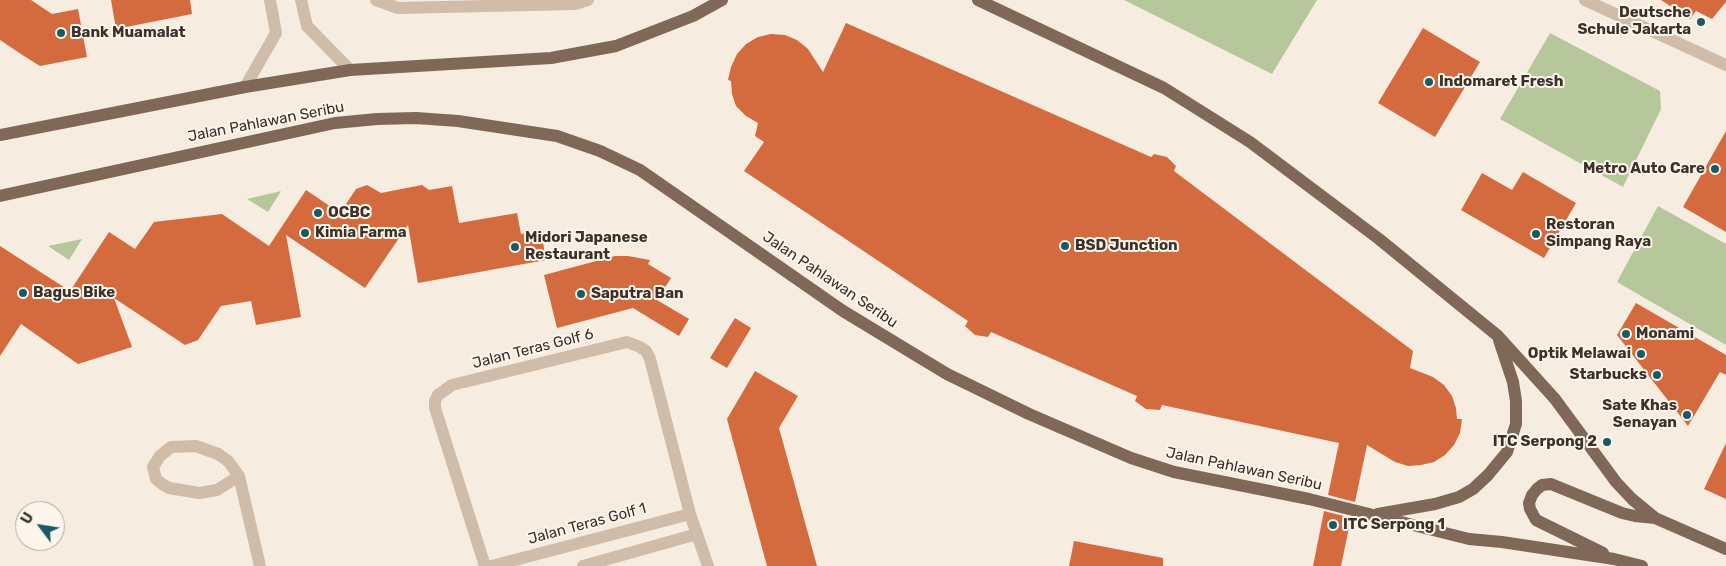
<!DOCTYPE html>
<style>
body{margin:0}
#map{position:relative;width:1726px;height:566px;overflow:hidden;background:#f6ecdf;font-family:Rubik,sans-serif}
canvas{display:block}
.north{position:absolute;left:15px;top:501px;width:50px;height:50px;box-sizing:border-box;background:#fcf6ed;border:1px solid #afa79f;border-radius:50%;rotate:301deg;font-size:14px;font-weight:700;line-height:20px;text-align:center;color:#3c3029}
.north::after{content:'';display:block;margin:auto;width:18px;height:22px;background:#195b64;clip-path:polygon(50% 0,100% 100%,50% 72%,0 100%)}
</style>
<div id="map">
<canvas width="1726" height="566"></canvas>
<div class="north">U</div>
</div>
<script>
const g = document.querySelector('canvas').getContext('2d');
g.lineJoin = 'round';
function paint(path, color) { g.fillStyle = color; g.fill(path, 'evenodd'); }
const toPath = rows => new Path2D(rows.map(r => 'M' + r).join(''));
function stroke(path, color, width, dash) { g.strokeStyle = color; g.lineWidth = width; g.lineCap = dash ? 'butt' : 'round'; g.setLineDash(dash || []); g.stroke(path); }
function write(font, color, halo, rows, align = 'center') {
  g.font = font + ' Rubik,sans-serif'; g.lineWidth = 4; g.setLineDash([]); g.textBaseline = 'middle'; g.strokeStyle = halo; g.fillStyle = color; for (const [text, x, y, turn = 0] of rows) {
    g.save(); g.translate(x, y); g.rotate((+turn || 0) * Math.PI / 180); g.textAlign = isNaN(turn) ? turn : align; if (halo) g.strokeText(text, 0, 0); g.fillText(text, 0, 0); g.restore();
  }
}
const green = toPath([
 [1124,0,1317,0,1272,74],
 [1550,33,1660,91,1661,109,1623,187,1500,119],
 [281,191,268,212,247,199],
 [1658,206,1726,244,1726,345,1617,282],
 [82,239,69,260,48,246]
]);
const building = toPath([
 [0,0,31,0,52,14,78,9,87,57,40,66,24,56,0,40],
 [111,0,190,0,192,14,116,29],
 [1661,0,1726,0,1726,2,1712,19,1696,11,1690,19],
 [846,23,1151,157,1154,154,1167,157,1176,166,1174,171,1413,351,1410,368,1433,377,1444,385,1452,396,1456,408,1457,419,1462,419,1460,433,1454,445,1445,455,1434,462,1421,465,1408,466,1395,462,1367,445,1355,502,1328,495,1339,443,1162,405,1160,410,1146,409,1135,401,1137,396,991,332,988,337,975,335,965,326,968,321,744,171,764,142,755,136,758,123,746,116,736,106,732,94,731,81,728,80,731,67,737,54,746,44,758,37,771,34,785,35,797,40,808,49,823,72],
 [1423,28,1480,62,1435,137,1378,103],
 [1726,131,1726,232,1683,207],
 [1523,172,1576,203,1544,258,1461,210,1482,173,1512,190],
 [367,185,381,193,422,185,429,190,452,186,459,223,517,213,521,234,541,230,546,260,418,283,408,225,365,288,286,235,301,317,256,325,251,301,221,306,198,340,185,345,114,298,132,347,78,364,21,324,0,356,0,246,70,291,109,232,135,249,154,222,222,214,269,246,306,190,340,213,356,189],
 [615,256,628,256,650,260,648,264,671,278,657,300,689,319,679,336,633,308,557,328,544,275],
 [1636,303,1726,355,1726,375,1720,372,1688,426,1617,335],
 [735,318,751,328,727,368,710,358],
 [755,371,798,396,779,428,817,566,767,566,727,419],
 [1726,443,1726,499,1704,489],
 [1324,511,1351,518,1341,566,1313,566],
 [1074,541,1163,558,1163,566,1069,566]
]);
const minor = toPath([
 [301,0,307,26,350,70],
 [376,0,398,8,575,4,588,0],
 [1585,0,1726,65],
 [245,87,276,33,270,0],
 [239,476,217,490,199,493,169,488,162,484,156,479,153,467,160,456,171,447,196,446,218,454,228,461,239,476,260,566],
 [485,566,435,408,435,401,438,395,452,385,627,342,640,347,646,351,650,359,690,514,708,566],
 [492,566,690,514],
 [583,566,697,534]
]);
const primary = toPath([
 [978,0,1164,88,1250,142,1379,239,1498,336,1555,399,1616,482,1632,499,1655,518,1726,549],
 [0,135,245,87,350,70,551,58,616,46,693,16,722,0],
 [0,196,335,123,377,119,416,118,458,121,557,136,600,151,640,170,843,311,947,374,1029,414,1131,458,1174,472,1309,499,1469,539,1502,542,1614,559,1642,566],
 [1378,514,1435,504,1459,497,1473,489,1488,475,1507,452,1516,424,1516,401,1513,382,1499,340],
 [1603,553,1536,520,1530,509,1529,503,1532,495,1537,489,1542,485,1551,484,1622,513,1635,516,1655,518]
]);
const markers = [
 [1701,22,5,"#195b64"],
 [61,33,5,"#195b64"],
 [1429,82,5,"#195b64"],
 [1715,169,5,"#195b64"],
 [318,213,5,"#195b64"],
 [305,233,5,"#195b64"],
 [1536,234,5,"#195b64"],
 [1065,246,5,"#195b64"],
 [515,247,5,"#195b64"],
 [23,293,5,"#195b64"],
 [581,294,5,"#195b64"],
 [1626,334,5,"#195b64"],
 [1641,354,5,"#195b64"],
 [1657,375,5,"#195b64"],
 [1687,415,5,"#195b64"],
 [1607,442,5,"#195b64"],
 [1333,525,5,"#195b64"]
];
const poiNames = [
 ["Deutsche",1691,13,"right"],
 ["Schule Jakarta",1691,30,"right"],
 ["Bank Muamalat",71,33],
 ["Indomaret Fresh",1439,82],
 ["Metro Auto Care",1705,169,"right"],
 ["OCBC",328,213],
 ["Restoran",1546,225],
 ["Simpang Raya",1546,242],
 ["Kimia Farma",315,233],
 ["Midori Japanese",525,238],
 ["Restaurant",525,255],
 ["BSD Junction",1075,246],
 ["Bagus Bike",33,293],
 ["Saputra Ban",591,294],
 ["Monami",1636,334],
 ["Optik Melawai",1631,354,"right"],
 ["Starbucks",1647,375,"right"],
 ["Sate Khas",1677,406,"right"],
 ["Senayan",1677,423,"right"],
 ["ITC Serpong 2",1597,442,"right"],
 ["ITC Serpong 1",1343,525]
];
const streetNames = [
 ["Jalan Pahlawan Seribu",266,122,-11],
 ["Jalan Pahlawan Seribu",830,280,34],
 ["Jalan Teras Golf 6",533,349,-14],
 ["Jalan Pahlawan Seribu",1244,469,12],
 ["Jalan Teras Golf 1",587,524,-15]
];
paint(green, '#b7c79c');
paint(building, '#d46b3f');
stroke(minor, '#d0bda9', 12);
stroke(primary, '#806859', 12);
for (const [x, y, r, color] of markers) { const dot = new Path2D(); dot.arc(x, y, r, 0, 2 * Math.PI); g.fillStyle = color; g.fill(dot); stroke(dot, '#fcf6ed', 2); }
write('bold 15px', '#3c3029', '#fcf6ed', poiNames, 'left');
write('15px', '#3c3029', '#fcf6ed', streetNames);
</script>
